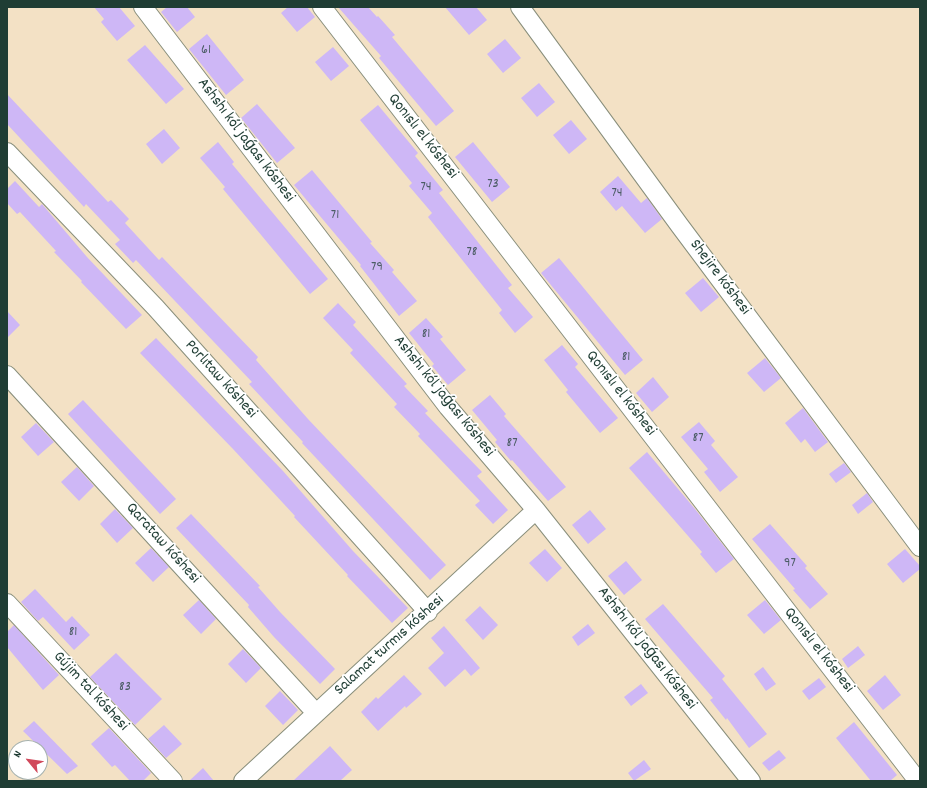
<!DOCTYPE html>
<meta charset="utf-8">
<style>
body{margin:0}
#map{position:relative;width:927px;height:788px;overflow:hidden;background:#f3e1c5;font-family:Dekko,sans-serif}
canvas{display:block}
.frame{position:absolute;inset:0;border:8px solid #1f3d34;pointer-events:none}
.north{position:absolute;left:8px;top:740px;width:40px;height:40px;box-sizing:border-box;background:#fff;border:1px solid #a5b1ae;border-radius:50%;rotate:299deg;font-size:11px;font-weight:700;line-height:16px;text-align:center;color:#1f3d34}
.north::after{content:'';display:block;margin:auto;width:14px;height:18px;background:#d1495b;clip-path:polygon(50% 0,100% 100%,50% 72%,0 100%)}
</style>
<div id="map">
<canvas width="927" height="788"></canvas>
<div class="frame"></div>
<div class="north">N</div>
</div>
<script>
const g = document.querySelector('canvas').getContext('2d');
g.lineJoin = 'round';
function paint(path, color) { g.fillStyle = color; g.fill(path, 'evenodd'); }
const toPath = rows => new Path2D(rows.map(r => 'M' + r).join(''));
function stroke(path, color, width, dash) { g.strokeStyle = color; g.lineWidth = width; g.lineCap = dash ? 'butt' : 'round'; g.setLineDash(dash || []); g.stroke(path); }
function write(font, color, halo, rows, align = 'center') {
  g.font = font + ' Dekko,sans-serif'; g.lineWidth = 3.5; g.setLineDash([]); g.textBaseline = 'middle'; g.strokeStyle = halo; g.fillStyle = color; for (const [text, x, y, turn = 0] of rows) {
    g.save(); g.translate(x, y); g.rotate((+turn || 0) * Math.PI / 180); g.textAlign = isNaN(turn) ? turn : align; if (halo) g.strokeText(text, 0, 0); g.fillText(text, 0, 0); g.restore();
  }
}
const building = toPath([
 [94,7,119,7,135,26,117,41,101,22,104,19],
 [167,7,187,7,195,17,177,32,161,12],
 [288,7,307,7,315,17,297,32,281,13],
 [338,7,368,7,377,17,378,16,395,35,392,37,454,111,436,126,379,58,381,56],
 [445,7,476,7,487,20,469,35],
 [207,34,244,80,226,95,189,49],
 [505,39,521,58,503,73,487,54],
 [145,45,184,89,166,104,127,60],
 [333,47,349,66,331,81,315,62],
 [539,83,555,102,537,117,521,98],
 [7,94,108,202,111,200,129,219,125,223,159,260,162,257,258,357,256,360,308,419,446,565,430,580,302,443,303,442,249,384,252,382,136,260,133,263,115,244,120,240,86,204,84,207,7,124],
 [257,104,295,148,277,163,241,118],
 [378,105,418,153,415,156,443,190,439,193,512,285,508,288,533,317,515,333,499,313,502,310,428,217,432,213,409,186,412,183,360,120],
 [571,120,587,139,569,154,553,135],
 [164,129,180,148,162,164,146,144],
 [218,142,234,162,232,164,328,279,310,294,223,189,225,187,200,158],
 [473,142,510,187,492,202,455,157],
 [312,170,372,242,370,243,394,270,392,272,417,301,399,316,360,266,361,265,294,185],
 [618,176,641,203,647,198,662,219,645,233,622,206,616,211,600,192],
 [15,181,39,207,42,204,87,257,142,315,126,329,81,282,82,281,54,252,56,251,20,212,17,214,7,203,7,189],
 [559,258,643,360,625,375,541,273],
 [703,278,719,297,701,312,685,293],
 [338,303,356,322,353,325,407,384,404,386,428,411,425,413,482,472,477,476,508,510,493,524,475,505,480,501,418,436,420,434,394,407,397,404,350,353,353,350,323,318],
 [7,311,20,325,7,338],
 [426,318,443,337,440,339,466,370,448,385,432,366,434,364,409,333],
 [156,338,283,471,353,551,408,608,392,623,347,576,348,575,294,517,295,516,233,449,140,353],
 [562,345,578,364,575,367,618,418,600,433,566,392,568,390,544,360],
 [765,358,781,378,764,392,747,373],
 [653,377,669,397,652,412,636,393],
 [490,395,506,414,504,416,566,487,548,501,512,460,511,461,495,442,497,440,472,410],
 [83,400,176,499,160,514,68,414],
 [803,408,828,442,815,452,805,439,801,443,785,423],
 [699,422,715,441,711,445,738,477,720,492,704,472,708,469,681,437],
 [36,423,54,442,38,456,21,437],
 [647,452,695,509,734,559,716,573,700,554,702,552,629,468],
 [844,463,851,472,836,483,829,474],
 [77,467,94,486,79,501,61,482],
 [867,493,873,502,858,514,852,505],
 [115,509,133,528,117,543,100,524],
 [590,510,606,529,588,544,572,525],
 [191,514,260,586,258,587,280,612,335,669,320,684,274,637,248,607,249,605,176,528],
 [770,524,807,566,805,568,828,594,810,609,793,590,795,589,752,539],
 [151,548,169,567,153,582,135,563],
 [545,549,562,568,547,582,529,563],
 [905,549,920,566,920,569,903,583,887,564],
 [626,561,642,580,624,595,608,576],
 [35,589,66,622,72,616,90,635,74,650,43,617,38,621,21,602],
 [199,600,216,619,201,634,183,615],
 [765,600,781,620,764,634,747,615],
 [663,604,725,676,722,679,767,734,749,748,727,718,726,720,710,700,713,698,645,619],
 [480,606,498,625,483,640,465,620],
 [588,624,595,633,578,646,572,637],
 [14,625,59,675,43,690,7,647,7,632],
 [444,626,480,668,471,676,465,669,445,687,428,668,444,653,431,638],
 [858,646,865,655,848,668,842,659],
 [243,649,261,668,246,683,228,664],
 [116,653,162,699,135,725,90,677],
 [763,667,776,684,766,691,754,674],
 [404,675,422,694,406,708,405,706,378,731,361,712,376,697,378,699],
 [885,675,901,695,883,710,867,691],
 [819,678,826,687,809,700,802,691],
 [641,684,648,693,631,706,624,697],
 [280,691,298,710,283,725,265,706],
 [34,721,78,766,67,774,23,731],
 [854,722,897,775,890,781,871,781,836,738],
 [164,725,182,744,166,758,148,739],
 [109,728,151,773,143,781,130,781,115,765,112,767,91,744],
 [330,746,352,770,340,781,293,781],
 [779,750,786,758,769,771,762,763],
 [644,760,651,769,634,781,628,773],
 [203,768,214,781,189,781]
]);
const minor = toPath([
 [143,7,448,407,536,510,751,781],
 [322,7,918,781],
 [520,7,680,226,920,547],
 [7,152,156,308,428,612],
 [7,375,316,713],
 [7,603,173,781],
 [243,781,536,510]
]);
const numberNames = [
 ["61",206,51],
 ["73",493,185],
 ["74",426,188],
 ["74",617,194],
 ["71",335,216],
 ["78",472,253],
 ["79",377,268],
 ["81",426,335],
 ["81",626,358],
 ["87",698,439],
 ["87",512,444],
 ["97",790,564],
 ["81",73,633],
 ["83",125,688]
];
const streetNames = [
 ["Qonıslı el kóshesi",422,137,52],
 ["Ashshı kól jaǵası kóshesi",245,141,53],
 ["Shejire kóshesi",719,278,53],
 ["Porlıtaw kóshesi",220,380,48],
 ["Qonıslı el kóshesi",620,394,52],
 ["Ashshı kól jaǵası kóshesi",443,397,51],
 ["Qarataw kóshesi",162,544,48],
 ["Salamat turmıs kóshesi",390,646,-42],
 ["Ashshı kól jaǵası kóshesi",646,649,52],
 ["Qonıslı el kóshesi",818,651,52],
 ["Gújim tal kóshesi",90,692,47]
];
paint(building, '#ceb7f6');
stroke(minor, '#898f7c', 20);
stroke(minor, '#fff', 18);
write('14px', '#4b5c64', null, numberNames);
write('16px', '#1f3d34', '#fff', streetNames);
</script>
